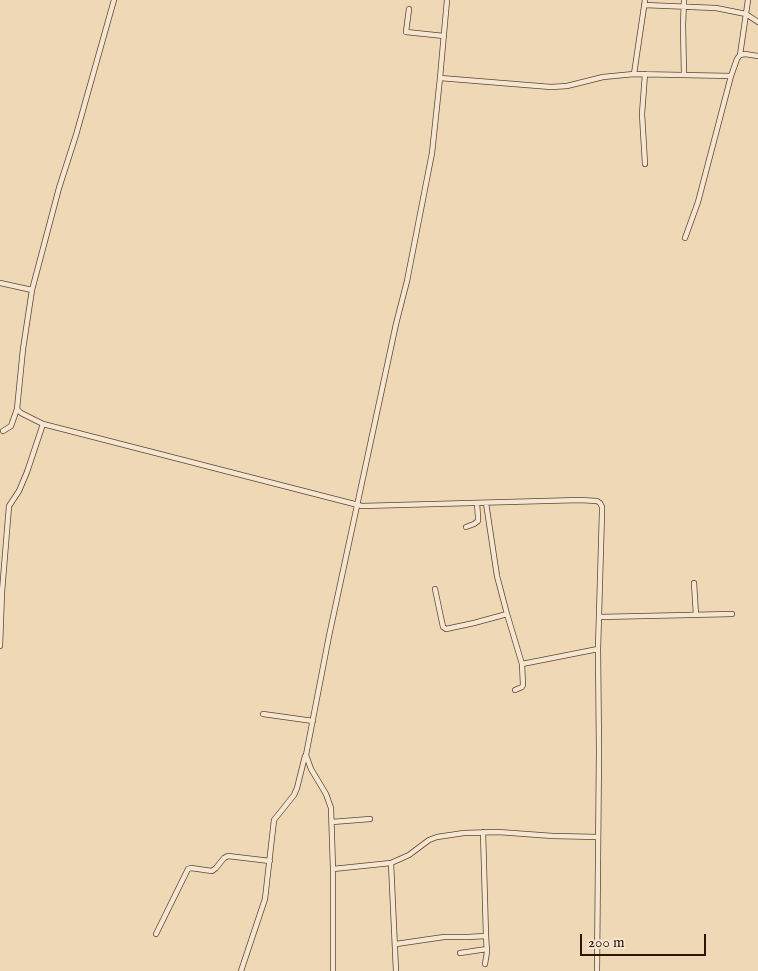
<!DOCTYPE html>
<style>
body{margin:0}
#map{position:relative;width:758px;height:971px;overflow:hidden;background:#eed8b6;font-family:"IM FELL English",serif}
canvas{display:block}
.scale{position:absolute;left:580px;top:934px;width:126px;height:22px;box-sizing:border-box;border:2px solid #331205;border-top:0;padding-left:6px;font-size:15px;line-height:18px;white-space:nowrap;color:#331205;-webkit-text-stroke:4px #f4e6d0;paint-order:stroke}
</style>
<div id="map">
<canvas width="758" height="971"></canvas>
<div class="scale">200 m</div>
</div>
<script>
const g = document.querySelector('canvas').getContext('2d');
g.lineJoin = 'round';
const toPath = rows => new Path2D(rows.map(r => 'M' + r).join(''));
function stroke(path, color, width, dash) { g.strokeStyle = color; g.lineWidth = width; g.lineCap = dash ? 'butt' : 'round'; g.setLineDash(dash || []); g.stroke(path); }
const minor = toPath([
 [644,5,716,8,746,14,758,22],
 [409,9,406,32,444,36],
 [740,55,748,0],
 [634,74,645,0],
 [645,74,642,114,645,164],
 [684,75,683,25,684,0],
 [440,78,551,87,567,86,603,77,634,74,731,76],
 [685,238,698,202,731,76,737,59,740,55,745,54,758,56],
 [0,283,32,290],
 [17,409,21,413,43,424,362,506,580,500,597,501,600,503,602,507,602,512,598,649,599,751,597,971],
 [3,431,11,426,17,409,23,349,32,290,59,188,76,135,114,0],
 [486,503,497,576,507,614],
 [466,527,474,524,478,521,478,517,477,503],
 [694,583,696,615],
 [435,589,443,627,446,629,474,623,507,614,522,664,598,649],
 [600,617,732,614],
 [0,646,2,592,9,506,19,491,27,472,43,424],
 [515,690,522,687,523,685,522,664],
 [263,714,313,721],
 [332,822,370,819],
 [391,863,396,971],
 [333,869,391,863,409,855,429,840,437,837,464,833,498,832,553,836,598,837],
 [156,934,188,869,191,868,212,871,216,868,224,858,228,856,270,861],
 [396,944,444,937,468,937,486,936,483,832],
 [460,953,487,949],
 [485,964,487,952,486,936],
 [241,971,265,899,274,820,294,795,297,788,305,756],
 [333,971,333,869,331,808,326,794,311,769,306,755,329,636,396,324,407,281,432,153,440,78,447,0]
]);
stroke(minor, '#624431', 6);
stroke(minor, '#f4e6d0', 4.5);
</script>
